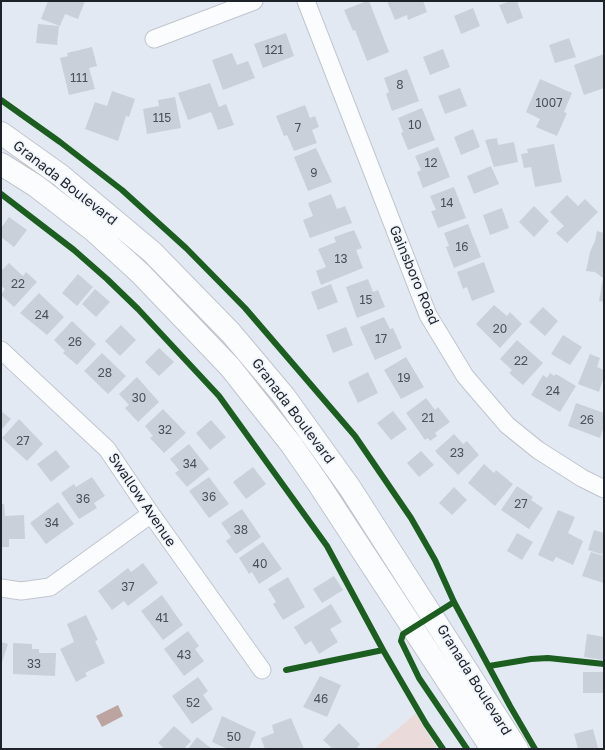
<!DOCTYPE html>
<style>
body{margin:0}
#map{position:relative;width:605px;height:750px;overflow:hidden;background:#e3e9f3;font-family:"Golos Text",sans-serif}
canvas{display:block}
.frame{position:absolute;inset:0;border:2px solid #1e2229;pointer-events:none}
</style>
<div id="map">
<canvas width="605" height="750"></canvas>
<div class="frame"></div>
</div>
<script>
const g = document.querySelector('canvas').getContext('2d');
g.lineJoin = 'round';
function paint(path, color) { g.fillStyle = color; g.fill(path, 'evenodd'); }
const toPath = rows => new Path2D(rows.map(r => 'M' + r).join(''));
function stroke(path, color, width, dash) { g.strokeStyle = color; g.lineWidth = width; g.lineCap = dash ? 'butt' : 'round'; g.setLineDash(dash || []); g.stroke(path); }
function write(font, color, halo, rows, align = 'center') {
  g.font = font + ' "Golos Text",sans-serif'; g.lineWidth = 3.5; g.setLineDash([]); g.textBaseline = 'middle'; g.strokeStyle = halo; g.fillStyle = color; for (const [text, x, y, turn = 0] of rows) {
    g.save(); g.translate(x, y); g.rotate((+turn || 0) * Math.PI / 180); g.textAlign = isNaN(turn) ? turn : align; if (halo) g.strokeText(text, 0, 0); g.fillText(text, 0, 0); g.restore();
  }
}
const green = toPath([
 [416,713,437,749,374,749]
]);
const water = toPath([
 [118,705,123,716,102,727,96,716]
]);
const building = toPath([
 [48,1,85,1,78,19,65,14,60,26,41,19],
 [367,1,369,1,389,52,367,61,355,30,353,31,344,10],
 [387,1,423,1,427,12,408,20,407,15,395,20],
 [511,1,517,1,523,18,507,24,499,5],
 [473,8,480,26,461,34,454,16],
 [38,24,59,26,57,45,36,43],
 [286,33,294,56,263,68,254,44],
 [569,38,576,57,555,63,549,45],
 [92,47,97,66,89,68,95,89,69,95,60,58,68,56,67,53],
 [443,49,450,67,430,75,423,57],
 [232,53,237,65,248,61,255,78,223,90,212,60],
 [604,54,604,88,584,95,574,65],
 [407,69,419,101,392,111,386,94,389,92,384,78],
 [540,79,572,93,564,112,567,113,557,136,536,127,540,119,526,112],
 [210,83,219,107,226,104,234,125,218,130,211,112,188,120,178,93],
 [460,88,467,106,445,114,438,96],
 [112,91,135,99,129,117,126,116,118,141,85,129,95,102,107,106],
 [175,97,181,128,147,134,143,109,159,106,158,100],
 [305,105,310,118,315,116,319,127,312,130,317,143,294,151,287,135,284,136,276,116],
 [422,108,435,140,408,150,401,133,403,132,398,118],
 [473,129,480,147,461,155,454,137],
 [497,138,498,145,514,142,518,162,494,167,485,140],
 [554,144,562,182,535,187,531,167,524,168,521,154,528,153,527,149],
 [438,147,450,177,423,188,417,172,421,170,415,156],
 [316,148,332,182,308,191,294,157],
 [491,166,499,184,474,194,467,176],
 [454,187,466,218,438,228,431,211,436,210,430,196],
 [331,194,337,209,345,206,352,223,310,238,303,220,313,216,308,203],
 [567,195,578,206,585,199,598,212,567,243,556,233,564,226,550,212],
 [534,206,549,221,534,237,519,222],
 [502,208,509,228,490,235,483,215],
 [9,217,27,230,14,247,1,237,1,228],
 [468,224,481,257,454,268,446,247,449,246,444,233],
 [354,230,362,248,356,250,363,268,321,285,316,271,326,267,318,249,336,242,334,237],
 [597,231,604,233,604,302,599,301,603,278,595,272,586,271,590,252,595,241],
 [484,262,495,292,472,301,467,287,463,289,457,272],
 [9,263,23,276,26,272,37,282,14,307,1,295,5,289,1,286,1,271],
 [78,274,93,287,77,306,62,293],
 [368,279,373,292,378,290,385,307,357,318,346,287],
 [331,284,338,302,318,310,311,292],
 [95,289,110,302,96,317,82,304],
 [39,293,64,317,47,335,20,313],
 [494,305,507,316,510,312,522,324,500,348,476,324],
 [543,307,558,321,545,336,529,322],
 [384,317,390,329,393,328,402,348,375,360,360,327],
 [72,321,96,344,77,365,63,353,65,351,54,340],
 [121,325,136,340,120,356,105,341],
 [346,327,353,345,333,353,326,335],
 [563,335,582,347,570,365,551,354],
 [517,340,543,363,523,385,509,373,512,370,500,359],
 [159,348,174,362,159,376,145,362],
 [102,353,126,376,108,394,84,371],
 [590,354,600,358,597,367,604,370,604,377,599,392,578,384],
 [406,357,424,387,401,399,384,370],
 [368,372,378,393,358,403,348,382],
 [550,373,554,376,556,374,576,386,560,412,531,395,543,375,547,378],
 [137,377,159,402,138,422,125,408,129,405,119,394],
 [426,398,435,410,438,407,450,422,435,433,437,436,430,441,428,438,425,440,406,413],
 [576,403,604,413,604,426,600,438,568,426],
 [163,409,186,433,164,453,150,438,153,436,145,426],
 [1,411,11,419,1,430],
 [393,411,407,429,391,440,377,423],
 [19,419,43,444,27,461,2,438],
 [211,420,226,437,210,450,196,433],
 [454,434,463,444,467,441,479,455,458,475,435,451],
 [189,444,209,469,187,487,175,473,179,470,170,459],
 [56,450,70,467,51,482,37,464],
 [421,451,434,465,419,477,407,463],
 [484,464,494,473,496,470,513,484,495,506,468,483],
 [253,467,266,484,246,499,233,482],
 [92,477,105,496,94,503,97,508,79,519,61,493,74,484,76,487],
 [209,477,229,504,209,518,189,491],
 [517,486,533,497,531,500,543,508,529,529,501,510],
 [454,487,467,500,452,515,439,503],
 [58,502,74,524,46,544,30,523],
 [1,504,4,504,5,516,24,515,25,539,9,539,9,547,1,547],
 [242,509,261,537,236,554,226,541,231,537,221,523],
 [558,510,575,517,568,533,583,541,573,565,556,557,553,562,538,555],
 [594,530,604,533,604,555,588,550],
 [517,533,533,542,522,560,507,551],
 [263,542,282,569,259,584,252,572,249,574,239,558],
 [591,552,604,556,604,583,582,576],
 [143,563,158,583,128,606,124,601,112,610,98,591,128,568,131,572],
 [334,576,343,590,322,603,313,589],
 [288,577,305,607,283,620,273,604,276,602,268,589],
 [162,595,183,625,163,640,141,611],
 [331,604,342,622,330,629,338,642,319,654,311,641,305,645,294,627],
 [86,615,98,640,95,641,105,663,85,673,87,676,76,682,60,649,74,642,67,624],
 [188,631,199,646,195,649,204,661,184,676,164,649],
 [587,634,604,637,604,660,584,657],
 [1,642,8,644,1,665],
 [13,643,32,644,32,649,39,649,39,653,56,653,55,676,13,674],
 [583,672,603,672,603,693,583,693],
 [320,676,341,685,327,717,303,707],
 [198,677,208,691,203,695,213,709,192,724,172,696],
 [222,716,256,732,249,749,228,749,212,742],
 [291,718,304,749,265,749,261,738,274,733,272,725],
 [339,723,360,744,356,749,333,749,323,740],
 [174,726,191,741,184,749,165,749,158,743],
 [593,729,598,748,578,749,574,734],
 [197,737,212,749,188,749]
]);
const minor = toPath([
 [306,1,428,315,465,376,507,425,538,450,582,478,604,489],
 [154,39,254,1],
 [1,350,107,449,151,514,262,670],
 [1,588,21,591,50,587,151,514]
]);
const secondary = toPath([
 [1,133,60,175,152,252,231,333,284,396,350,488,517,749],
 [1,164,36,186,93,230,141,274,230,367,291,444,318,483,492,749]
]);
const cycleway = toPath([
 [1,100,60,142,122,190,186,248,245,308,355,436,411,518,435,560,454,602,510,706,535,749],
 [1,194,74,250,107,279,138,309,219,396,327,546,383,650],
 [454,602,403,634,401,641,419,678,467,749],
 [489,666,531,659,548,658,604,664],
 [286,670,383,650,426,724,443,749]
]);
const numberNames = [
 ["121",274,50],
 ["111",79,78],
 ["8",400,85],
 ["1007",549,103],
 ["115",162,118],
 ["10",415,125],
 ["7",298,128],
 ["12",431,163],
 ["9",314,173],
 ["14",447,203],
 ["16",462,247],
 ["13",341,259],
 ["22",18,284],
 ["15",366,300],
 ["24",42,315],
 ["20",500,329],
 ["17",381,339],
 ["26",75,342],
 ["22",521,361],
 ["28",105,373],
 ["19",404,378],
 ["24",553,391],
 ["30",139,398],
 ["21",428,418],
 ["26",587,420],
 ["32",165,430],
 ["27",23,441],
 ["23",457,453],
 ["34",190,464],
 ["36",209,497],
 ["36",83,499],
 ["27",521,504],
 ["34",52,523],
 ["38",241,530],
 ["40",260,564],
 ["37",128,587],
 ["41",162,618],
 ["43",184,655],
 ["33",34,664],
 ["46",321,699],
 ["52",193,703],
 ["50",234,737]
];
const streetNames = [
 ["Granada Boulevard",65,183,38],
 ["Gainsboro Road",414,275,67],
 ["Granada Boulevard",293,411,53],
 ["Swallow Avenue",142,500,56],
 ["Granada Boulevard",474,680,58]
];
paint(green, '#ebdada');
paint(water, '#bca4a0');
paint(building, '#cad0da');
stroke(minor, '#c0c5cd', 19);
stroke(secondary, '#c0c5cd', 24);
stroke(minor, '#fbfcfd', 17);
stroke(secondary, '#fbfcfd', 22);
stroke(cycleway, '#1b5e20', 6);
write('12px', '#4c5058', null, numberNames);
write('14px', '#1e2229', '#f0f5fc', streetNames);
</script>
